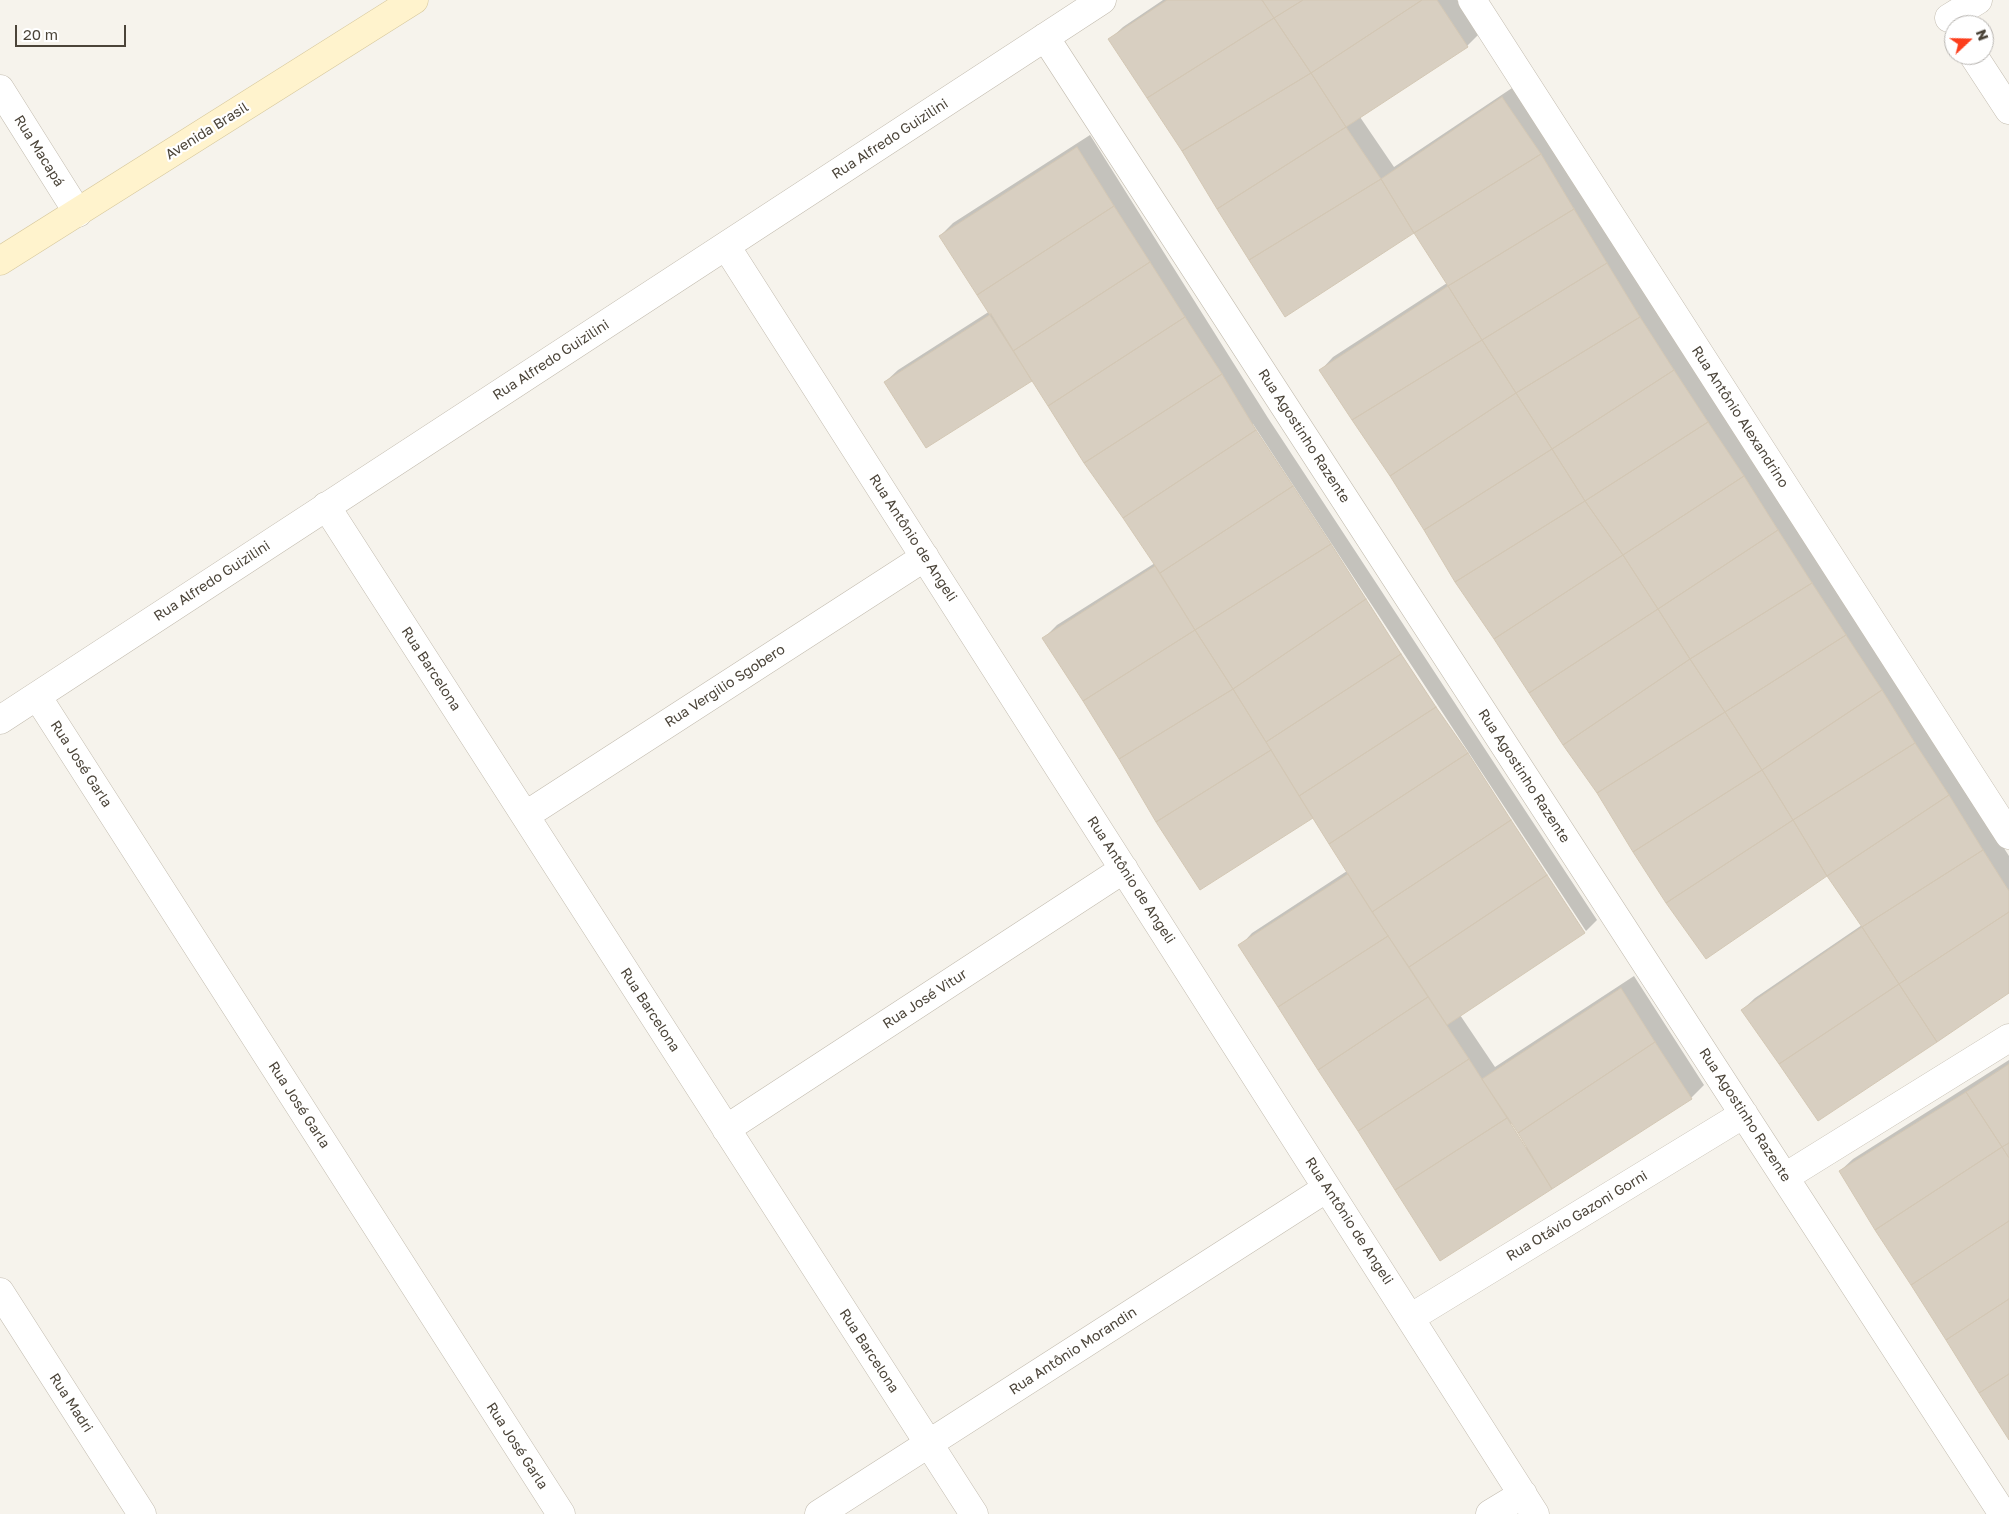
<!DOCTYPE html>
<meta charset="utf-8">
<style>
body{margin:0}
#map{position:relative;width:2009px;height:1514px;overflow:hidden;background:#f6f3ec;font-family:"Golos Text",sans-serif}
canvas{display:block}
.north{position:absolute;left:1944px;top:15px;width:50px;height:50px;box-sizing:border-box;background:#fff;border:1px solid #b7b4b0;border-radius:50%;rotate:69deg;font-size:14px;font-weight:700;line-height:20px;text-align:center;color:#4b4439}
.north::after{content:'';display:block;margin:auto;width:18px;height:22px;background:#fc3f1d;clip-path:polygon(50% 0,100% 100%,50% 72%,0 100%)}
.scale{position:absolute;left:15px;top:25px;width:111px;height:22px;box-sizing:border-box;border:2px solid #4b4439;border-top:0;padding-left:6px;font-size:15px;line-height:18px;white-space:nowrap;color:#4b4439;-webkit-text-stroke:4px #fff;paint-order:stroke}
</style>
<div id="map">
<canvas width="2009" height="1514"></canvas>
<div class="north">N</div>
<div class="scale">20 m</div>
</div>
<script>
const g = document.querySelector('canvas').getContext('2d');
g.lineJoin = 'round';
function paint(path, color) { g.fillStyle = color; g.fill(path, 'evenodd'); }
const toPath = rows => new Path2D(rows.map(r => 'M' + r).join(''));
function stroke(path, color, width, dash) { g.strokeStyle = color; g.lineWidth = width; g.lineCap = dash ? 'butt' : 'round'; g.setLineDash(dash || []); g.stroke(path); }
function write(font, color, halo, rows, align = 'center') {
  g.font = font + ' "Golos Text",sans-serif'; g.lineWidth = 4.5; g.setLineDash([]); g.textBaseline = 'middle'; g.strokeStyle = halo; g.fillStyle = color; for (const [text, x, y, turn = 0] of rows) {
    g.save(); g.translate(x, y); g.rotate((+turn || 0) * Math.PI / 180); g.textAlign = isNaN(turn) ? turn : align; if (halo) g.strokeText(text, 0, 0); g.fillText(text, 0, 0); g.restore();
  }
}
const shadow = toPath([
 [1163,0,1457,0,1480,33,1467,46,1360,117,1394,167,1515,86,2009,856,2009,991,1742,1010,1755,998,1862,925,1828,874,1598,792,1321,370,1333,357,1447,283,1415,232,1183,150,1110,39,1123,27],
 [1090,135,1268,418,1597,920,1586,931,1253,424,1251,426,1583,931,1585,931,1460,1015,1495,1067,1634,976,1704,1085,1691,1098,1441,1259,1240,946,1252,933,1347,871,1313,817,1044,638,1057,625,1155,563,1032,379,926,447,885,382,898,370,990,311,940,236,953,223],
 [1512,1123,1528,1146,1525,1148,1510,1124],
 [2009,1060,2009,1437,1840,1171,1853,1159]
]);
const building = toPath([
 [1167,0,1262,0,1274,18,1147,98,1108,39,1167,0],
 [1262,0,1303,0,1274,18,1262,0],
 [1303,0,1422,0,1311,73,1274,18,1303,0],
 [1422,0,1437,0,1468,47,1346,127,1311,73,1422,0],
 [1274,18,1311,73,1182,151,1147,98,1274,18],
 [1311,73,1346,127,1217,209,1182,151,1311,73],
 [1502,97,1541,154,1414,233,1381,179,1502,97],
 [1346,127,1381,179,1249,260,1217,209,1346,127],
 [1077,147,1114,206,977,295,939,236,1077,147],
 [1541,154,1574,209,1448,286,1414,233,1541,154],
 [1381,179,1414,233,1285,317,1249,260,1381,179],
 [1114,206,1150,262,1013,351,977,295,1114,206],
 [1574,209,1607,263,1482,340,1448,286,1574,209],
 [1150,262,1185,317,1048,406,1013,351,1150,262],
 [1607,263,1640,317,1516,393,1482,340,1607,263],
 [1448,286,1482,340,1352,420,1319,370,1448,286],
 [991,314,1032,381,926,448,884,382,991,314],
 [1185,317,1222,374,1084,463,1048,406,1185,317],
 [1640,317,1674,370,1552,449,1516,393,1640,317],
 [1482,340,1516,393,1390,476,1352,420,1482,340],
 [1674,370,1708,422,1585,501,1552,449,1674,370],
 [1222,374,1256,430,1123,518,1084,463,1222,374],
 [1516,393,1552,449,1424,530,1390,476,1516,393],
 [1708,422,1744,476,1623,555,1585,501,1708,422],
 [1256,430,1293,486,1160,573,1123,518,1256,430],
 [1552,449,1585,501,1455,582,1424,530,1552,449],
 [1744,476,1778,530,1658,609,1623,555,1744,476],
 [1293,486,1331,544,1195,630,1160,573,1293,486],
 [1585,501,1623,555,1494,639,1455,582,1585,501],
 [1778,530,1812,583,1690,659,1658,609,1778,530],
 [1331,544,1366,599,1233,689,1195,630,1331,544],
 [1623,555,1658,609,1529,693,1494,639,1623,555],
 [1155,566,1195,630,1083,701,1042,638,1155,566],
 [1812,583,1846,635,1725,712,1690,659,1812,583],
 [1366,599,1401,654,1266,742,1233,689,1366,599],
 [1658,609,1690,659,1563,745,1529,693,1658,609],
 [1195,630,1233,689,1119,759,1083,701,1195,630],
 [1846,635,1882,690,1762,770,1725,712,1846,635],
 [1401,654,1436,707,1299,796,1266,742,1401,654],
 [1690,659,1725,712,1597,793,1563,745,1690,659],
 [1233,689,1271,750,1156,822,1119,759,1233,689],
 [1882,690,1915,743,1793,820,1762,770,1882,690],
 [1436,707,1468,753,1329,844,1299,796,1436,707],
 [1725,712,1762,770,1633,852,1597,793,1725,712],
 [1915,743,1949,795,1827,876,1793,820,1915,743],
 [1271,750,1313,818,1200,890,1156,822,1271,750],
 [1468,753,1511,820,1372,912,1329,844,1468,753],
 [1762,770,1793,820,1666,903,1633,852,1762,770],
 [1949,795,1983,850,1862,927,1827,876,1949,795],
 [1511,820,1547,875,1409,967,1372,912,1511,820],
 [1793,820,1827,876,1706,959,1666,903,1793,820],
 [1983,850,2009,891,2009,912,1899,984,1862,927,1983,850],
 [1348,874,1388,936,1278,1007,1238,945,1348,874],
 [1547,875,1585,933,1447,1025,1409,967,1547,875],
 [2009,912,2009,993,1937,1042,1899,984,2009,912],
 [1862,927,1899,984,1779,1064,1741,1010,1862,927],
 [1388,936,1428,997,1318,1070,1278,1007,1388,936],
 [1899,984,1937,1042,1818,1121,1779,1064,1899,984],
 [1621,988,1655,1042,1518,1133,1482,1079,1621,988],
 [1428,997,1469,1059,1358,1131,1318,1070,1428,997],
 [1655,1042,1692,1099,1552,1189,1518,1133,1655,1042],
 [1469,1059,1507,1118,1395,1190,1358,1131,1469,1059],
 [2009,1064,2009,1143,2002,1147,1966,1092,2009,1064],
 [1966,1092,2002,1147,1875,1230,1839,1171,1966,1092],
 [1507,1118,1552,1189,1440,1261,1395,1190,1507,1118],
 [2009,1143,2009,1158,2002,1147,2009,1143],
 [2002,1147,2009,1158,2009,1221,1911,1285,1875,1230,2002,1147],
 [2009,1221,2009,1299,1946,1340,1911,1285,2009,1221],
 [2009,1299,2009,1374,1979,1393,1946,1340,2009,1299],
 [2009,1374,2009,1440,1979,1393,2009,1374]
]);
const minor = toPath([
 [1472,0,2009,835],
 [1949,18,1978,0],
 [1045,37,2003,1514],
 [1973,55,2009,110],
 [0,89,78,213],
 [726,246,1535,1514],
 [326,506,974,1514],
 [37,696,561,1514],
 [0,720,1102,0],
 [526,815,925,557],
 [726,1129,1124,869],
 [1785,1177,2009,1038],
 [0,1292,142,1514],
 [1410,1318,1744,1114],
 [819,1514,1327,1188],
 [1490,1514,1523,1494]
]);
const secondary = toPath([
 [0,261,414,0]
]);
const streetNames = [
 ["Avenida Brasil",207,131,-32],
 ["Rua Alfredo Guizilini",890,139,-33],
 ["Rua Macapá",39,151,58],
 ["Rua Alfredo Guizilini",551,360,-33],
 ["Rua Antônio Alexandrino",1740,417,57],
 ["Rua Agostinho Razente",1304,436,57],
 ["Rua Antônio de Angeli",913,538,57],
 ["Rua Alfredo Guizilini",212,581,-33],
 ["Rua Barcelona",431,669,57],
 ["Rua Vergilio Sgobero",725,686,-33],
 ["Rua José Garla",81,764,57],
 ["Rua Agostinho Razente",1524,776,57],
 ["Rua Antônio de Angeli",1131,880,57],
 ["Rua José Vitur",925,999,-33],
 ["Rua Barcelona",650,1010,57],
 ["Rua José Garla",299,1105,57],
 ["Rua Agostinho Razente",1745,1115,57],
 ["Rua Otávio Gazoni Gorni",1577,1216,-31],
 ["Rua Antônio de Angeli",1349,1221,57],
 ["Rua Barcelona",869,1351,57],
 ["Rua Antônio Morandin",1073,1351,-33],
 ["Rua Madri",71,1403,57],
 ["Rua José Garla",517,1446,57]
];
paint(shadow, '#0003');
paint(building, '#d8cfc1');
stroke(building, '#d3c7b4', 1);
stroke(minor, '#c2bbae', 29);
stroke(secondary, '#d6c79b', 29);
stroke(minor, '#fff', 28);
stroke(secondary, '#fff3cd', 28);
write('14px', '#4b4439', '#fff', streetNames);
</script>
